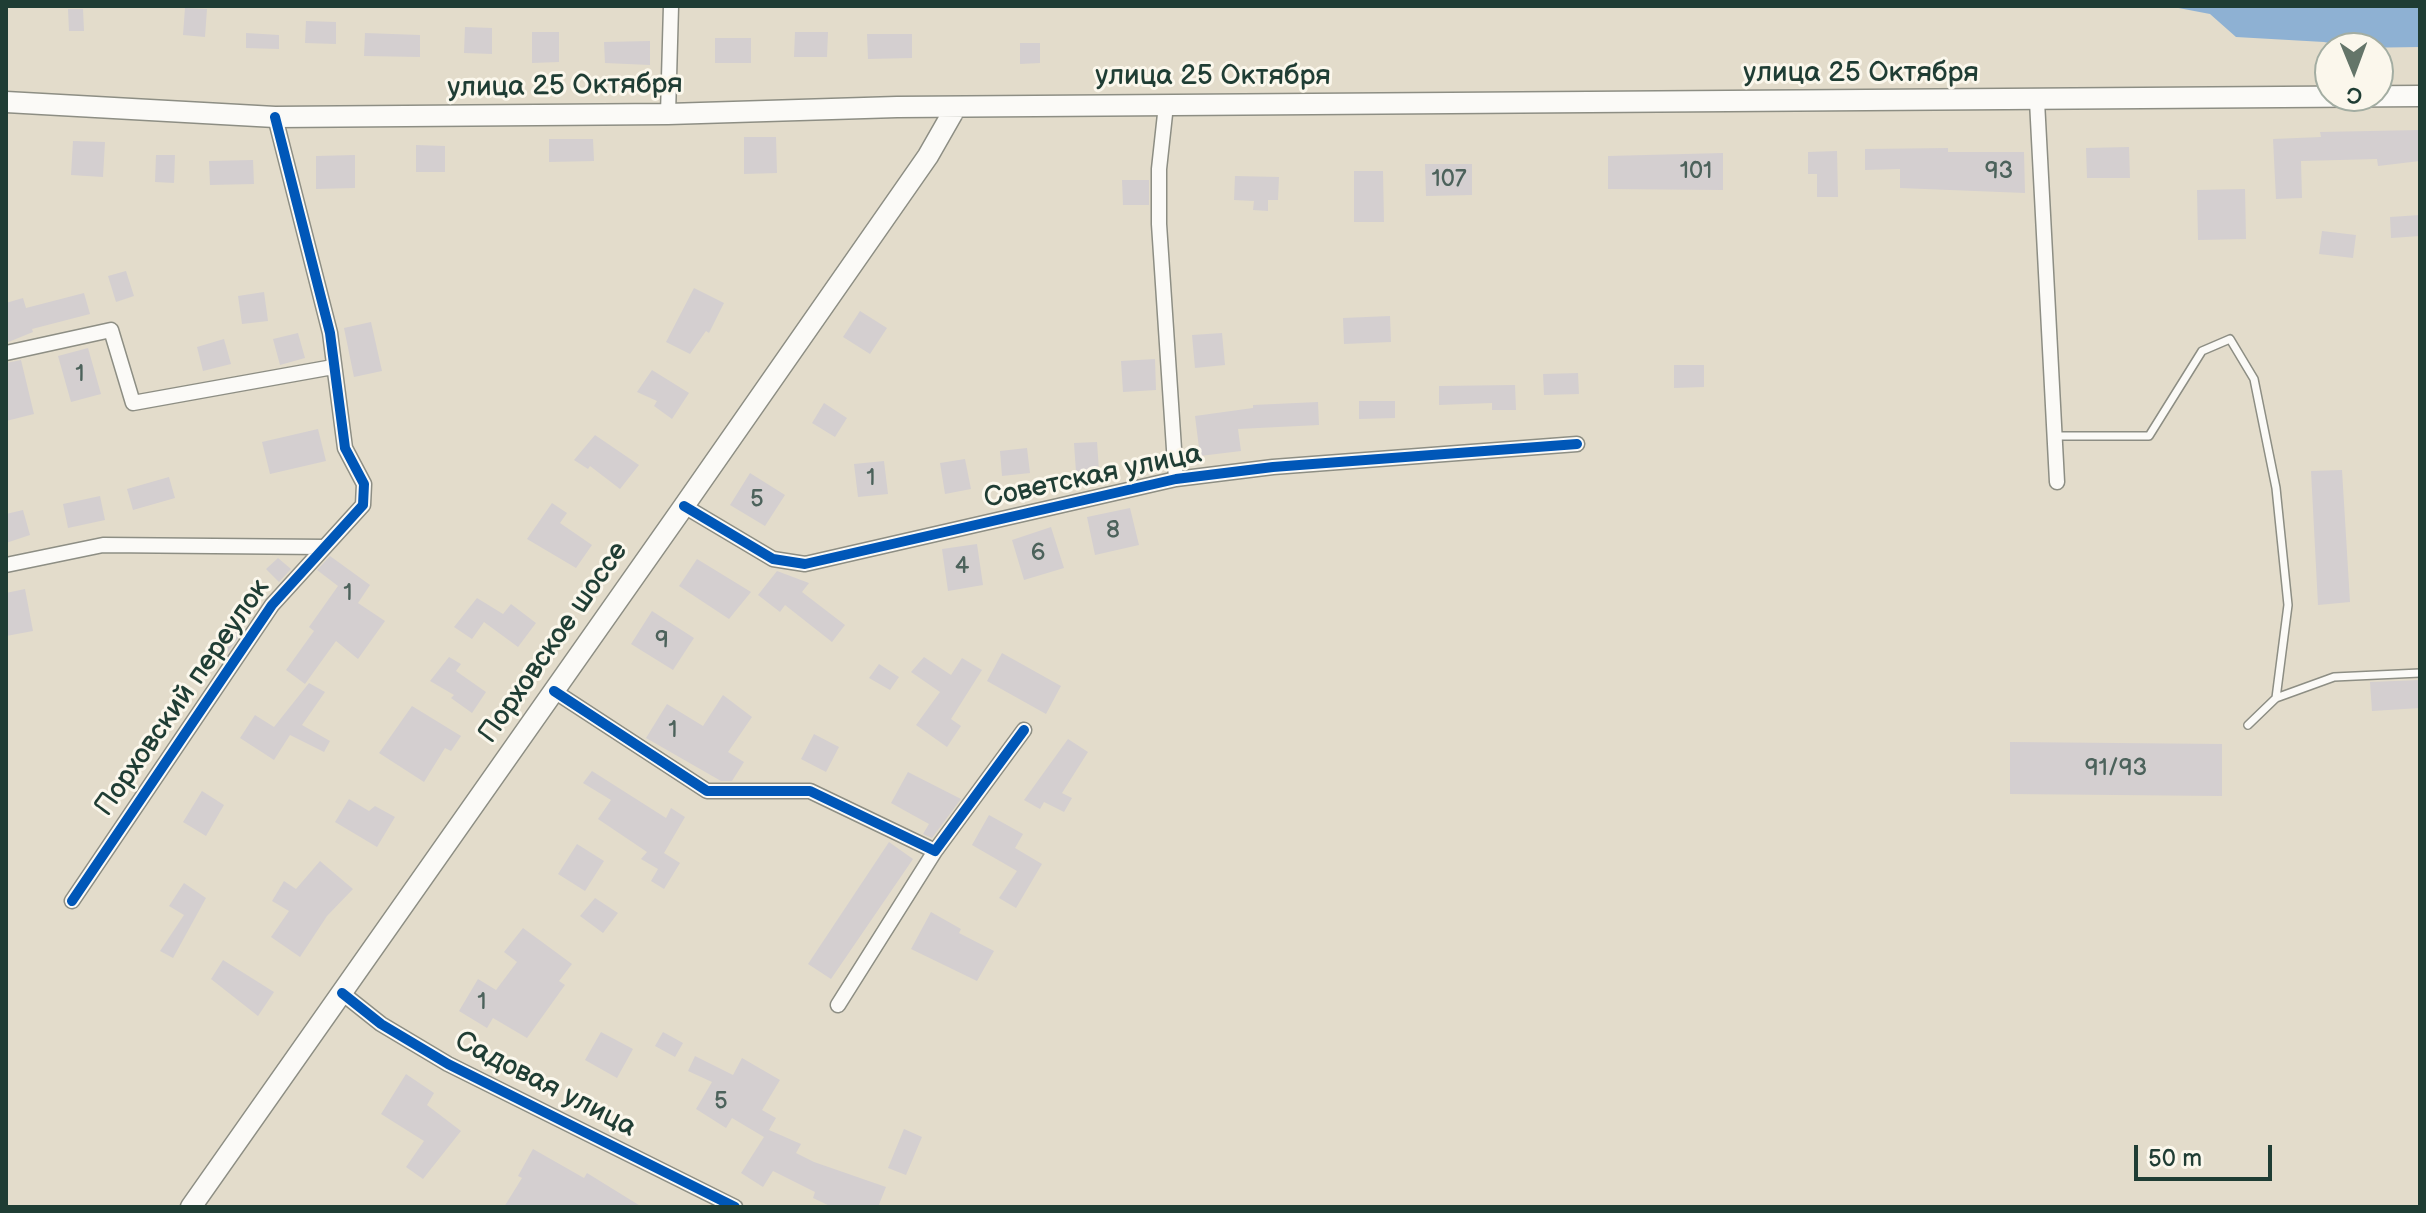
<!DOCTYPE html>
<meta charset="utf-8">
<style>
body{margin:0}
#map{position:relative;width:2426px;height:1213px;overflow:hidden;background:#e3dccb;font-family:"Balsamiq Sans",sans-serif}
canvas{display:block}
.frame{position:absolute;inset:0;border:8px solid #1f3d34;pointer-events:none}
.north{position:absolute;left:2314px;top:32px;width:80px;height:80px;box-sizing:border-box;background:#fbf7ec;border:2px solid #a3ada2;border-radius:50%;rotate:179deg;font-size:22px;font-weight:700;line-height:32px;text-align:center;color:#1f3d34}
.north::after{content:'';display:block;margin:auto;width:28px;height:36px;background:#647569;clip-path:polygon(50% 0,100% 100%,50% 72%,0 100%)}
.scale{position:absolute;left:2134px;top:1145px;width:138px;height:36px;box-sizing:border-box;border:4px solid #1f3d34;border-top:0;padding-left:10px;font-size:24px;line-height:28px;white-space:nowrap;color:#1f3d34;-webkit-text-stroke:6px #fbf7ec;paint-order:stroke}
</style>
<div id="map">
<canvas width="2426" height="1213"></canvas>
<div class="frame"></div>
<div class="north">С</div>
<div class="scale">50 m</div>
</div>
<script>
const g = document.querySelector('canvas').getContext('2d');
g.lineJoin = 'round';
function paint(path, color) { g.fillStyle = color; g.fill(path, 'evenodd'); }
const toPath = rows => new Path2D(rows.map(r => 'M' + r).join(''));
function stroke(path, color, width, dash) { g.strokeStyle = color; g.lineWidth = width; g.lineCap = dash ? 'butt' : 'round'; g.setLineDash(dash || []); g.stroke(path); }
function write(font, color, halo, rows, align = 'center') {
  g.font = font + ' "Balsamiq Sans",sans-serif'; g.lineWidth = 6; g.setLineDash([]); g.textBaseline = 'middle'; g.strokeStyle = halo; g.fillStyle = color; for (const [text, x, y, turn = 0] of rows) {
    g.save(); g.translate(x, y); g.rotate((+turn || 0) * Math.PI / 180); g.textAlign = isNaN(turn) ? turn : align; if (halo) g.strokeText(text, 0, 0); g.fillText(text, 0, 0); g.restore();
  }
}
const water = toPath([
 [2168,6,2420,6,2420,47,2354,48,2324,42,2236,37,2210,14]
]);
const building = toPath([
 [185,8,207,9,205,37,183,35],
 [68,9,83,9,84,31,69,31],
 [306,21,336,22,336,44,305,43],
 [465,27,492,28,492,54,464,53],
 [532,32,559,32,559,62,532,63],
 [795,32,828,32,827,57,794,57],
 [246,33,279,35,279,49,246,48],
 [365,33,420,35,420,57,364,56],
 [867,34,912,34,912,58,868,59],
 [715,38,751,38,751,63,715,63],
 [650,41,650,65,605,63,604,42],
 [1020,43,1040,43,1040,63,1020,64],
 [2420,130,2420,161,2378,166,2377,159,2301,161,2302,198,2276,199,2273,139,2321,137,2320,132],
 [744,137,776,137,777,173,744,174],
 [549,139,593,139,594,161,549,162],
 [73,141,105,142,103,177,71,175],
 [416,145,445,146,445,172,416,172],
 [2129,147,2130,178,2087,178,2086,148],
 [1948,148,1948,152,2024,152,2025,193,1900,188,1900,169,1865,170,1865,149],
 [1837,151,1838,197,1817,197,1817,174,1808,174,1808,152],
 [1723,153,1723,190,1608,189,1608,156],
 [156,155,175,155,174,183,155,182],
 [355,155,355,188,316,189,316,156],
 [253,160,254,184,210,185,209,161],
 [1425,164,1472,164,1472,195,1426,196],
 [1354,171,1383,171,1384,222,1354,222],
 [1235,176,1279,177,1278,200,1268,200,1268,211,1253,210,1254,201,1234,200],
 [1122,180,1149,180,1149,205,1123,205],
 [2245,189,2246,239,2198,240,2197,190],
 [2420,215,2420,236,2391,238,2390,217],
 [2322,231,2356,235,2353,258,2319,254],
 [126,271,134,296,116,302,108,276],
 [694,288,724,303,709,333,706,331,690,354,666,342],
 [264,292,268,321,242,324,238,296],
 [84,293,90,314,32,329,33,332,6,343,6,303,23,298,26,308],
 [860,311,887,328,870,354,843,337],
 [1390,316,1391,342,1344,344,1343,318],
 [371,322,382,371,354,377,344,328],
 [298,333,305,358,280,365,273,339],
 [1222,333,1225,365,1195,368,1192,335],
 [224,339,231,364,203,371,197,347],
 [88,348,101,394,71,402,58,356],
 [1155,359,1156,390,1123,392,1121,361],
 [21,360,34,414,6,421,6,363],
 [1674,365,1704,365,1704,387,1674,388],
 [652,370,689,393,672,419,654,406,657,401,637,392],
 [1578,373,1579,394,1544,395,1543,374],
 [1515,385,1516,410,1492,410,1492,403,1439,405,1439,386],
 [1359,401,1395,401,1395,418,1359,419],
 [1318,402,1319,425,1238,429,1241,451,1200,456,1195,416,1253,408,1253,405],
 [824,403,847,418,835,437,812,423],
 [318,429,326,461,270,474,262,442],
 [595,435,639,465,620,489,590,466,588,469,574,460],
 [1097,442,1099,471,1076,472,1074,443],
 [1027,448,1030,473,1002,476,1000,451],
 [965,459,971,489,945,494,940,463],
 [884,461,888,494,858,497,854,464],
 [2342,470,2350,602,2318,605,2311,471],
 [750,473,785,495,765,526,730,505],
 [169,477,175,498,133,510,127,489],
 [100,496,105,520,68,528,63,504],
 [552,503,567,513,560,523,592,545,576,568,527,539],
 [1130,508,1139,545,1095,555,1087,517],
 [23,510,30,535,6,543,6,514],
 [1051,527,1064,568,1024,580,1012,540],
 [977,544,983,585,948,591,942,549],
 [330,556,370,585,358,603,385,621,358,659,336,641,305,684,286,670,314,631,309,627,338,586,317,570],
 [278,558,291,569,279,582,266,569],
 [697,559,751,592,729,619,679,586],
 [777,571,809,583,802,592,845,625,832,642,785,605,780,612,758,595],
 [25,589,33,631,6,636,6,593],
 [477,598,503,614,511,604,536,623,518,647,484,622,472,639,454,627],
 [652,611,694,638,673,670,631,644],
 [228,625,241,634,228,652,214,643],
 [1002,653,1061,686,1046,714,987,681],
 [449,657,461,664,456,671,486,692,472,713,451,698,454,695,430,681],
 [924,657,951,675,962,658,982,670,951,719,961,726,947,747,916,725,940,692,911,672],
 [879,664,899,677,890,690,869,678],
 [2420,680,2420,708,2372,711,2370,682],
 [309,683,325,692,302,725,330,741,324,752,290,735,274,760,240,738,255,715,274,727],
 [723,695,752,717,728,752,744,762,732,781,721,781,646,738,667,704,703,726],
 [412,706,461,736,451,751,445,748,424,782,379,753],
 [814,734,839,747,826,772,801,759],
 [1068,739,1088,752,1062,793,1072,798,1064,812,1044,802,1040,809,1024,800],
 [2010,742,2222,744,2222,796,2010,794],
 [592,771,666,818,671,808,685,817,664,853,680,863,664,889,651,881,658,869,641,859,647,852,598,819,611,800,583,783],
 [908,772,961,799,932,838,923,834,929,824,891,803],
 [202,791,224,805,206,836,183,822],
 [349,799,369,811,375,806,395,817,377,847,335,822],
 [989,815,1023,834,1015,848,1042,864,1016,908,999,898,1017,871,972,845],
 [889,842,913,859,831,979,808,964],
 [577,844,604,861,585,891,558,874],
 [320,861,353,889,327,916,300,957,271,937,289,911,272,901,284,881,296,889],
 [184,883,206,898,173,958,160,951,184,915,169,906],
 [595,898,618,913,603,933,580,916],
 [931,912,961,929,959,933,994,951,977,981,911,949],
 [523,928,572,964,559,981,565,985,527,1038,493,1018,487,1028,459,1011,478,979,496,990,517,962,504,952],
 [223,960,274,992,258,1016,211,979],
 [601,1032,633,1049,617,1078,585,1060],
 [663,1032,683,1043,675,1057,655,1046],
 [695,1056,733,1075,742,1058,780,1080,762,1110,776,1118,769,1130,801,1144,796,1153,814,1162,886,1187,878,1207,832,1207,813,1198,815,1192,773,1171,763,1187,741,1173,764,1137,732,1118,726,1128,696,1109,712,1082,688,1071],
 [406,1074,434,1093,427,1105,461,1131,423,1179,406,1167,424,1141,381,1114],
 [904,1129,922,1137,906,1175,888,1168],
 [533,1149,584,1178,587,1173,642,1207,504,1207,522,1178,518,1176]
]);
const service = toPath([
 [2055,436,2149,436,2202,351,2230,339,2254,379,2276,488,2288,605,2276,698],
 [2248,725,2276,698,2334,677,2420,673]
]);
const minor = toPath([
 [2037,101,2057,482],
 [1166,105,1159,169,1159,224,1176,479],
 [668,114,671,6],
 [6,353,111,330,133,403,333,367],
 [684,506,773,559,805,564,1176,479,1273,467,1577,444],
 [6,565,103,545,325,547],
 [554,691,707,791,810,791,935,851,1024,730],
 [72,901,272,605,363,505,364,484,345,448,330,333,275,117],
 [342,993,381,1024,448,1064,735,1207],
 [838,1005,935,851]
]);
const secondary = toPath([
 [6,102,275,117,668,114,897,107,2420,96],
 [191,1207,684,506,928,156,956,107]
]);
const cycleway = toPath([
 [684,506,773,559,805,564,1176,479,1273,467,1577,444],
 [554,691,707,791,810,791,935,851,1024,730],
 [72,901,272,605,363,505,364,484,345,448,330,333,275,117],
 [342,993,381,1024,448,1064,735,1207]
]);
const numberNames = [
 ["101",1696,172],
 ["93",1999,172],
 ["107",1449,180],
 ["1",80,375],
 ["1",871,479],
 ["5",757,500],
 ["8",1113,531],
 ["6",1038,554],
 ["4",962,567],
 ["1",348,594],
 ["9",662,641],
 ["1",673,731],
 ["91/93",2116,769],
 ["1",482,1003],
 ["5",721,1102]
];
const streetNames = [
 ["улица 25 Октября",1861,74],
 ["улица 25 Октября",1213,77],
 ["улица 25 Октября",565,87,-1],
 ["Советская улица",1093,477,-12],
 ["Порховское шоссе",554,643,-55],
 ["Порховский переулок",183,698,-55],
 ["Садовая улица",545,1085,27]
];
paint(water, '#8eb1d3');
paint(building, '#d4cfd0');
stroke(service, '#8d8e84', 10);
stroke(minor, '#8d8e84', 17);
stroke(secondary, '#8d8e84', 23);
stroke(service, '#fbfaf7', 7);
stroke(minor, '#fbfaf7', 14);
stroke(secondary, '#fbfaf7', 20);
stroke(cycleway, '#0057b8', 10);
write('24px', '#4c625b', null, numberNames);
write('28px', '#1f3d34', '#fbf7ec', streetNames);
</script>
